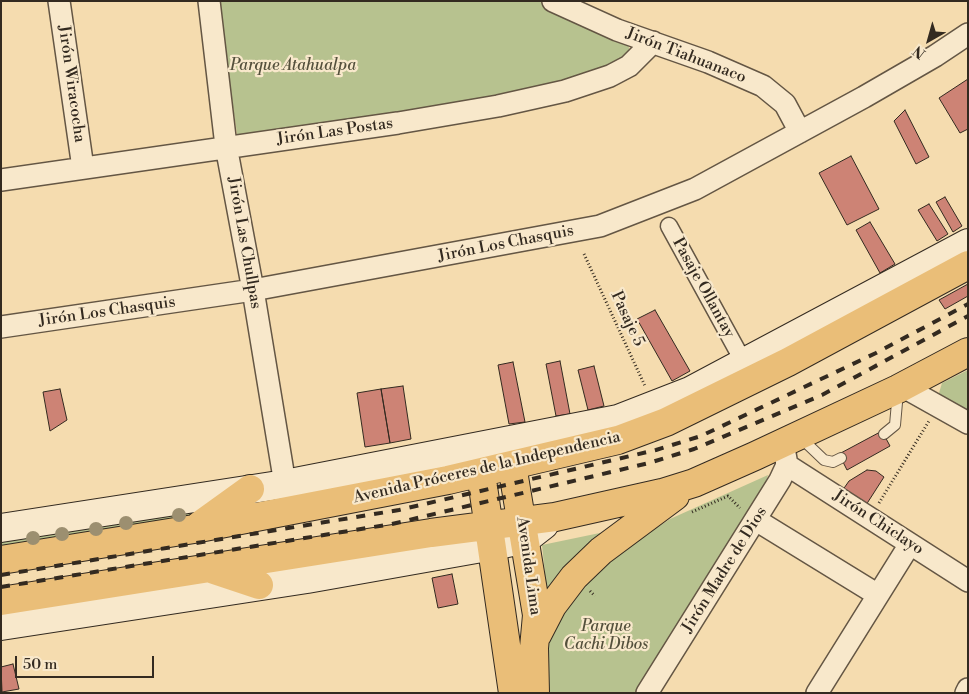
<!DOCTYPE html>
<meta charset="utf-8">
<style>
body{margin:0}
#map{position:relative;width:969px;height:694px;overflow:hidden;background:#f5dcaf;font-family:"Libre Bodoni",serif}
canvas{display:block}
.frame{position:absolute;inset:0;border:2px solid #332a20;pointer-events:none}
.north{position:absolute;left:904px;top:15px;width:50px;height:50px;-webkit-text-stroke:4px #f8e8cb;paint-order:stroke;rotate:218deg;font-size:14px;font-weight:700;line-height:20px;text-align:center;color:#332a20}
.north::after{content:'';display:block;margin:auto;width:18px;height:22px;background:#332a20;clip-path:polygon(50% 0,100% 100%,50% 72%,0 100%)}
.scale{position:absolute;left:15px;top:656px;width:139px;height:22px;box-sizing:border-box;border:2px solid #332a20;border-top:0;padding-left:6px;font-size:15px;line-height:18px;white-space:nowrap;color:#332a20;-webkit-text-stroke:4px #f8e8cb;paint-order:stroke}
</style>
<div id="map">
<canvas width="969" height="694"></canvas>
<div class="frame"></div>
<div class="north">N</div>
<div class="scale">50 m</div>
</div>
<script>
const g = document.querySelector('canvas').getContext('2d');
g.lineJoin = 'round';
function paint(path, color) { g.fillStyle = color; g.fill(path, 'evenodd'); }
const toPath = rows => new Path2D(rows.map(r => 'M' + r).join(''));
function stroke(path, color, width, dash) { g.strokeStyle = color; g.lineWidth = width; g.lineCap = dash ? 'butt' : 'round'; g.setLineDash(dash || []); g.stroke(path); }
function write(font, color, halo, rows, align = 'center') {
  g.font = font + ' "Libre Bodoni",serif'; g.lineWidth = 4.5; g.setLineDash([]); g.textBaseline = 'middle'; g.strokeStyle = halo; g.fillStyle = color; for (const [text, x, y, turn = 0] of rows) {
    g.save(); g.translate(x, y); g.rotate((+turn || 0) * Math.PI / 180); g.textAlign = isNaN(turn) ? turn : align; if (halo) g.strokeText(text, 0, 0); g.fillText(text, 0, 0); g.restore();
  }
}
const green = toPath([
 [217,1,538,1,625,39,630,50,622,62,526,94,238,140],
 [968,370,968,416,942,399,939,393,942,383],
 [768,475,765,485,634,693,544,693,543,649,565,601,620,552,670,519],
 [200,508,183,524,1,552,1,536],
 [619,529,547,594,542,545]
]);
const building = toPath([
 [968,79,968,129,960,133,939,98,968,79],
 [905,110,929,157,916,164,894,121,905,110],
 [851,156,879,209,847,225,819,173,851,156],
 [945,197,962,226,953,232,936,202,945,197],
 [929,204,948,234,937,241,918,210,929,204],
 [870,222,895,264,880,273,856,230,870,222],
 [968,284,968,296,945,309,939,300,968,284],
 [655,310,690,371,672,381,637,319,655,310],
 [560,361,570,414,556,416,546,364,560,361],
 [513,362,525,422,509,424,498,365,513,362],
 [594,366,604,406,588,410,578,370,594,366],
 [403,386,411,439,390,443,381,389,403,386],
 [60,389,67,420,50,431,43,392,60,389],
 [381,389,390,443,365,447,357,393,381,389],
 [882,431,890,446,847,470,839,454,882,431],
 [867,470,876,471,884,477,866,505,842,491,849,481,867,470],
 [452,574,458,604,438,608,432,578,452,574],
 [13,664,19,689,2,692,1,667,13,664]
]);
const path = toPath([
 [584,254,645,386],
 [879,503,929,421],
 [692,512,728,496,740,508],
 [590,591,595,596]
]);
const service = toPath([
 [884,434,895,425,898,391],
 [801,438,824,460,833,462,841,458]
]);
const pedestrian = toPath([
 [669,226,737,350]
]);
const minor = toPath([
 [59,1,83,168],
 [209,1,226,146,253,290,285,484],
 [553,1,617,30,708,62,763,86,785,104,800,132],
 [1,180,398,123,498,106,565,91,610,76,629,66,653,42],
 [1,327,253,290,600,226,695,189,864,97,935,56,968,34],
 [902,386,968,423],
 [787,465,968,581],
 [756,520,878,595],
 [647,693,780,480,787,465,783,442],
 [817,693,910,544],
 [966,693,968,689]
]);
const secondary = toPath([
 [1,528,285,484,618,419,690,391,968,243],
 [1,626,307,579,493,546,526,539,544,525]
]);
const primary = toPath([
 [512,465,537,615,534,648,535,693],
 [481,473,513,693],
 [200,525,250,489],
 [1,560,194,529,448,480,618,440,666,422,788,362,968,265],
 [214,570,259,585],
 [1,601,431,533,555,517,662,493,694,483,755,456,898,389,968,352],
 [537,635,552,606,574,577,601,551,675,496]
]);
const rail = toPath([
 [1,575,399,510,656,450,701,436,876,353,968,304],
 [1,587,392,524,649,463,694,449,822,395,968,316]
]);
const trees = [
 [179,515],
 [126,523],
 [96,529],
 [62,534],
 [33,538]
];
const streetNames = [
 ["Jirón Tiahuanaco",686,56,21],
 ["Jirón Wiracocha",71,84,82],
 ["Jirón Las Postas",335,132,-8],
 ["Jirón Las Chullpas",244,243,80],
 ["Jirón Los Chasquis",506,244,-11],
 ["Pasaje Ollantay",703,288,61],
 ["Jirón Los Chasquis",107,312,-8],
 ["Pasaje 5",627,319,65],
 ["Avenida Próceres de la Independencia",487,468,-13],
 ["Jirón Chiclayo",878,523,33],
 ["Avenida Lima",528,566,82],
 ["Jirón Madre de Dios",725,570,-58]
];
const parkNames = [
 ["Parque Atahualpa",293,66],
 ["Parque",606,627],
 ["Cachi Dibos",606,645]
];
paint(green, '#b7c28f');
paint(building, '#cd8375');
stroke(building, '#332a20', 1);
stroke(service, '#645644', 12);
stroke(pedestrian, '#645644', 19);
stroke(minor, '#645644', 24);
stroke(secondary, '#332a20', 30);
stroke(primary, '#332a20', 30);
stroke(path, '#332a20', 3, [1, 2.5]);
stroke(service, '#f8e8cb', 10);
stroke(pedestrian, '#f8e8cb', 16);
stroke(minor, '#f8e8cb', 21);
stroke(secondary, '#f8e8cb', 28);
stroke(primary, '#eabe78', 28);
stroke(rail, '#332a20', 4, [9, 9]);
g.fillStyle = '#9c8f70';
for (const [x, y] of trees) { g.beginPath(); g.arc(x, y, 7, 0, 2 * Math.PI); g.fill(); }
write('16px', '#332a20', '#f8e8cb', streetNames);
write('italic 16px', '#54503c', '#f8e8cb', parkNames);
</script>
